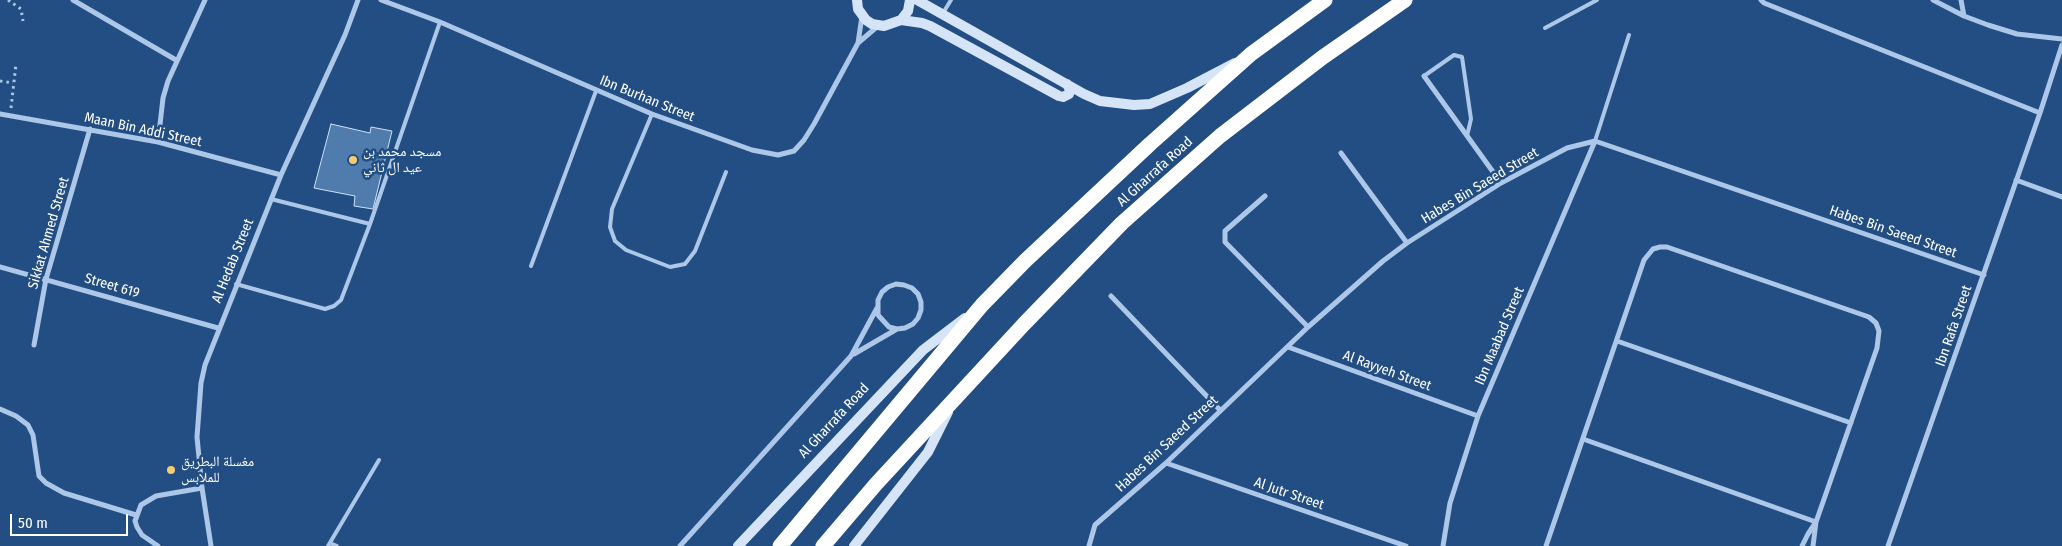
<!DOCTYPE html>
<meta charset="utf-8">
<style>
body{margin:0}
#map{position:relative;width:2062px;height:546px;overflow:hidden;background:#234e83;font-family:"Fira Sans Condensed",sans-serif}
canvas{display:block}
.scale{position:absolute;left:10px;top:514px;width:118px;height:22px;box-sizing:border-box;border:2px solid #fff;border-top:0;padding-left:6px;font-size:15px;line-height:18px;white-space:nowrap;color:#fff;-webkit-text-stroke:4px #234e83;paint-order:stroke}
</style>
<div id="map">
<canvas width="2062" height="546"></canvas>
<div class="scale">50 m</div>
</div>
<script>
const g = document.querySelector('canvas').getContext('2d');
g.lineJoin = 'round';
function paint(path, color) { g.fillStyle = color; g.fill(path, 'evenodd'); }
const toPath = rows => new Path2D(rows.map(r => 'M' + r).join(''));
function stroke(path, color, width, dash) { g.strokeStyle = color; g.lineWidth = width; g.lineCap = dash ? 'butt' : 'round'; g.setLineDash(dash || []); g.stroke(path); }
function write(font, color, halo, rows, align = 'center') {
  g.font = font + ' "Fira Sans Condensed","Noto Naskh Arabic",sans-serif'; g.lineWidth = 5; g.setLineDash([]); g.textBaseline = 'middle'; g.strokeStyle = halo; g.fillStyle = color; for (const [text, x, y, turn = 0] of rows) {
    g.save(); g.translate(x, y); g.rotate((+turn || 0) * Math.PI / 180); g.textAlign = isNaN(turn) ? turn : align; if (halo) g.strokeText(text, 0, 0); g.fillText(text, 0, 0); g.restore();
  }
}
const building = toPath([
 [331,124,370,133,371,127,392,131,373,209,354,206,355,196,314,188,331,124]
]);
const path = toPath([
 [8,0,21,9,23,21],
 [0,81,13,83],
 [11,108,16,64]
]);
const lane = toPath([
 [943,13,951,0],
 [1545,28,1597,0],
 [1424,76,1454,55,1462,57,1471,119,1467,136],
 [652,114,612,209,610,227,615,241,626,250,670,267,685,264,695,251,726,172],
 [1595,141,1629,35],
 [271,199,370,224],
 [531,266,596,91],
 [236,284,325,309,334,306,341,300,370,224,440,22],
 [330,543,337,546],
 [328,546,379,460]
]);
const street = toPath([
 [73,0,176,60],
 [381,0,440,22,652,114,752,150,778,155,794,151,804,140,814,124,858,43,862,16],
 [1761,0,1764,3,2040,113],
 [1933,0,1964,16,1988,25,2017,34,2062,39],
 [1961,0,1964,16],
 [858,43,878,26],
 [1424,76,1501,183],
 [0,114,158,142,281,175],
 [158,142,163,98,168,81,205,0],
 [1341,153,1407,243],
 [2016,180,2062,197],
 [1265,196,1225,231,1225,242,1308,327],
 [0,267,218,328],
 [1111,296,1220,410],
 [1617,341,1851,423],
 [34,345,46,279,90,129],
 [1288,347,1478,416],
 [854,354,897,329,905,328,913,324,918,318,921,310,921,302,918,294,912,288,904,285,896,284,888,287,882,292,878,300,878,315,889,327,897,329],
 [0,409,16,416,28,425,33,435,39,476,46,483,64,493,136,515],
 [1583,439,1816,522],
 [1166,463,1406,546],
 [158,546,142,535,137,527,135,521,141,505,156,496,202,488],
 [211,546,202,488,197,437,201,383,205,365,281,175,345,35,358,0],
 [680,546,851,356,877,308],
 [1089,546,1095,525,1166,463,1308,327,1383,261,1407,243,1501,183,1567,148,1595,141,1984,275],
 [1443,546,1450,503,1478,416,1595,141],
 [1546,546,1644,260,1653,249,1660,247,1667,247,1869,317,1876,323,1879,331,1877,348,1816,522,1813,546],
 [1802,546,1808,534,1816,522],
 [1888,546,2040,113,2062,45]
]);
const secondary = toPath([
 [857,0,858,9,866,20,872,24,884,26,901,20,908,11,910,0],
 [917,0,1084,94,1100,101,1134,105,1150,104,1187,88,1235,63],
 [901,20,922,23,930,26,1059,96,1063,97,1069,94,1070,90,1067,84],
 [738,546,923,350,965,318],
 [854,546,928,452,948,412]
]);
const highway = toPath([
 [780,546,982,305,1025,261,1150,144,1251,54,1325,0],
 [823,546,876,484,1024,324,1122,223,1220,136,1323,57,1405,0]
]);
const markers = [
 [353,160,5,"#f3cc6f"],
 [171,470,5,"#f3cc6f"]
];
const streetNames = [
 ["Ibn Burhan Street",647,99,22],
 ["Maan Bin Addi Street",143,130,12],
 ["Al Gharrafa Road",1155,172,-42],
 ["Habes Bin Saeed Street",1480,186,-31],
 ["Habes Bin Saeed Street",1893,232,19],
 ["Sikkat Ahmed Street",49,233,-74],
 ["Al Hedab Street",233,261,-68],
 ["Street 619",112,286,16],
 ["Ibn Rafa Street",1954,326,-71],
 ["Ibn Maabad Street",1500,336,-67],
 ["Al Rayyeh Street",1387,371,20],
 ["Al Gharrafa Road",834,421,-47],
 ["Habes Bin Saeed Street",1167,444,-43],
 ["Al Jutr Street",1289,494,19]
];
const poiNames = [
 ["مسجد محمد بن",363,152],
 ["عيد ال ثاني",363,168],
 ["مغسلة البطريق",181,462],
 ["للملابس",181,478]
];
paint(building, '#507bad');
stroke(building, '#cfe1f6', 1);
stroke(path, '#acc7e8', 3, [2.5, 4]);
stroke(lane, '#acc7e8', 4);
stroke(street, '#acc7e8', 5);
stroke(secondary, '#d6e4f7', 10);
stroke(highway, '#fff', 15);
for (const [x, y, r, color] of markers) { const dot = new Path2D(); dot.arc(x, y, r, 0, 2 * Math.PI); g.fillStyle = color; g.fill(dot); stroke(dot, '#234e83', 2); }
write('14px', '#fff', '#234e83', streetNames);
write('14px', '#fff', '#234e83', poiNames, 'left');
</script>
